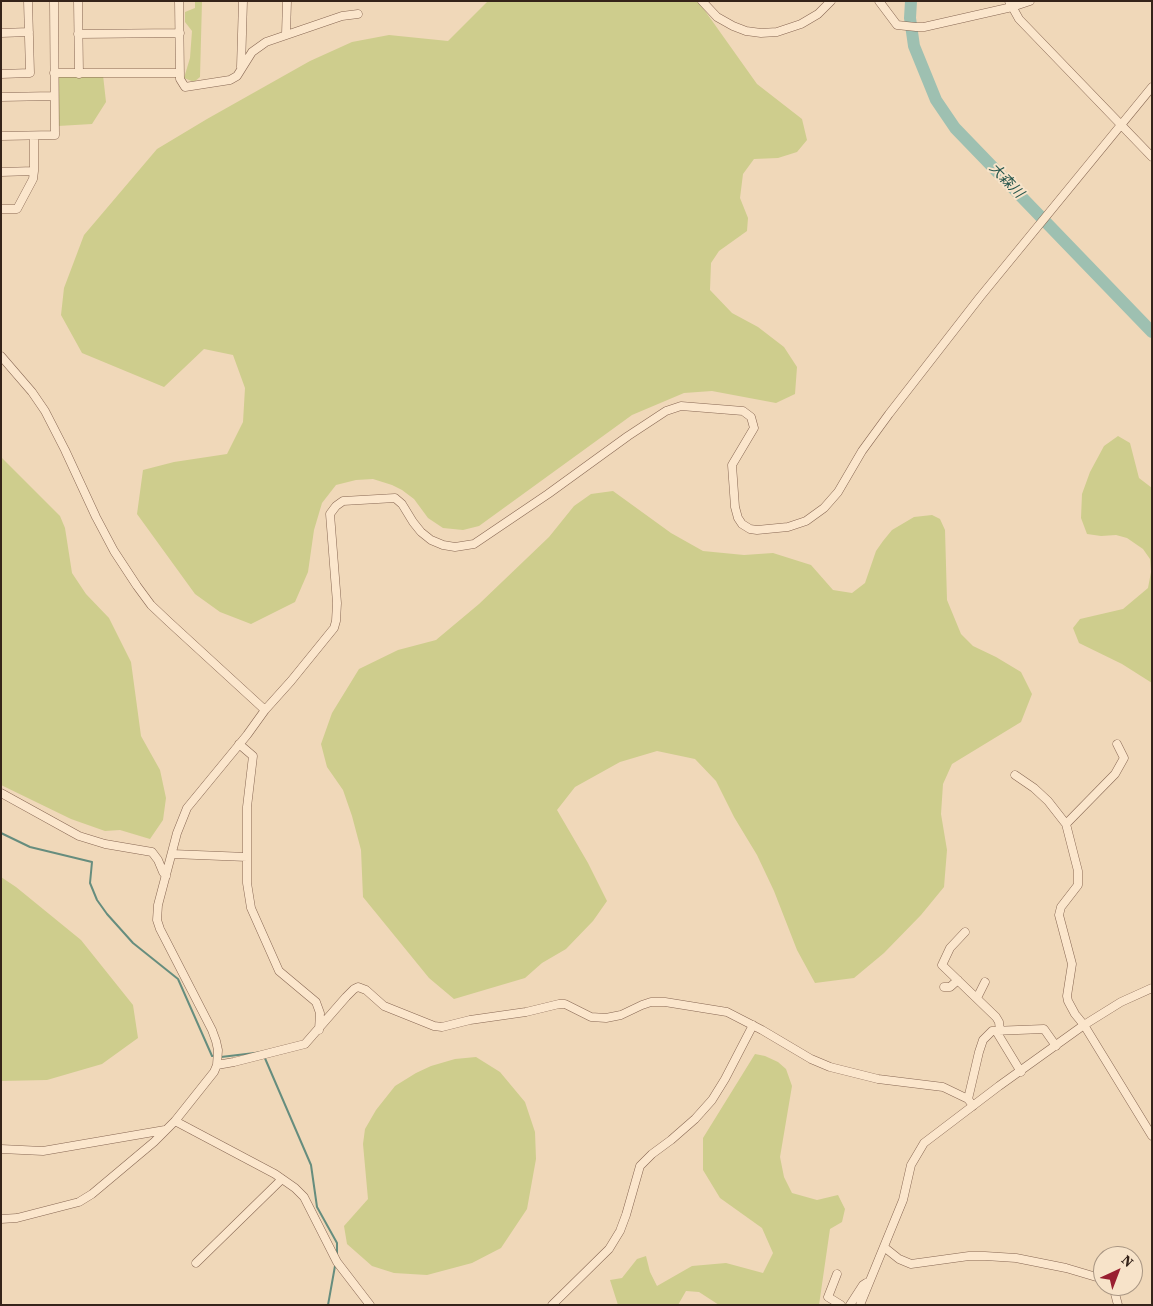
<!DOCTYPE html>
<meta charset="utf-8">
<style>
body{margin:0}
#map{position:relative;width:1153px;height:1306px;overflow:hidden;background:#f0d8b9;font-family:"Source Serif 4",serif}
canvas{display:block}
.frame{position:absolute;inset:0;border:2px solid #352319;pointer-events:none}
.north{position:absolute;left:1093px;top:1246px;width:50px;height:50px;box-sizing:border-box;background:#f7e3c9;border:1px solid #a99683;border-radius:50%;rotate:43deg;font-size:14px;font-weight:700;line-height:20px;text-align:center;color:#352319}
.north::after{content:'';display:block;margin:auto;width:18px;height:22px;background:#991f31;clip-path:polygon(50% 0,100% 100%,50% 72%,0 100%)}
</style>
<div id="map">
<canvas width="1153" height="1306"></canvas>
<div class="frame"></div>
<div class="north">N</div>
</div>
<script>
const g = document.querySelector('canvas').getContext('2d');
g.lineJoin = 'round';
function paint(path, color) { g.fillStyle = color; g.fill(path, 'evenodd'); }
const toPath = rows => new Path2D(rows.map(r => 'M' + r).join(''));
function stroke(path, color, width, dash) { g.strokeStyle = color; g.lineWidth = width; g.lineCap = dash ? 'butt' : 'round'; g.setLineDash(dash || []); g.stroke(path); }
function write(font, color, halo, rows, align = 'center') {
  g.font = font + ' "Source Serif 4","Noto Sans JP",serif'; g.lineWidth = 4; g.setLineDash([]); g.textBaseline = 'middle'; g.strokeStyle = halo; g.fillStyle = color; for (const [text, x, y, turn = 0] of rows) {
    g.save(); g.translate(x, y); g.rotate((+turn || 0) * Math.PI / 180); g.textAlign = isNaN(turn) ? turn : align; if (halo) g.strokeText(text, 0, 0); g.fillText(text, 0, 0); g.restore();
  }
}
const green = toPath([
 [195,1,202,1,200,77,194,82,184,78,190,58,192,31,185,22,185,12,195,8],
 [488,1,698,1,757,84,802,119,807,140,797,152,778,158,754,159,743,174,740,198,748,218,747,231,719,251,711,263,710,290,732,313,758,327,784,347,797,367,795,394,776,403,712,391,684,393,632,415,479,526,463,530,443,528,428,518,414,499,402,490,392,485,373,479,356,480,336,485,322,503,314,530,308,572,295,602,251,624,220,612,195,594,137,514,143,470,174,462,227,454,243,422,245,388,233,355,204,349,164,387,82,353,61,315,64,288,84,235,157,149,207,119,310,61,352,42,389,35,448,41],
 [56,74,103,75,106,102,92,124,58,126],
 [1118,436,1130,443,1139,478,1152,488,1152,683,1122,664,1079,643,1073,628,1080,619,1123,609,1148,588,1151,572,1150,559,1143,549,1127,538,1116,535,1101,536,1087,534,1081,518,1082,494,1090,472,1104,446],
 [1,457,60,516,65,528,72,573,86,594,109,618,131,662,141,736,160,770,166,798,163,820,150,839,120,830,105,831,71,819,1,785],
 [613,491,671,533,703,551,744,555,773,553,811,565,833,590,852,593,865,583,876,551,883,541,892,530,914,517,932,515,940,519,945,530,947,600,961,634,973,646,996,657,1021,672,1032,694,1021,722,952,764,943,784,941,814,947,850,944,887,921,915,884,953,854,978,815,983,797,950,774,891,757,855,734,817,716,781,695,759,657,751,620,762,575,787,557,810,588,863,607,901,593,921,566,949,542,963,525,978,454,999,429,978,363,897,361,850,352,816,343,790,327,767,321,744,332,713,359,669,398,650,436,640,479,604,549,537,574,506,591,494],
 [1,877,16,887,81,940,133,1005,138,1038,102,1064,47,1080,1,1081],
 [755,1054,765,1056,778,1062,786,1069,792,1086,780,1157,784,1177,792,1193,817,1200,838,1195,845,1209,842,1222,830,1229,819,1305,719,1305,699,1292,686,1291,678,1305,618,1305,610,1280,622,1278,637,1259,646,1256,650,1272,657,1286,692,1266,726,1263,763,1273,773,1253,762,1228,720,1198,703,1170,703,1138],
 [476,1057,500,1072,525,1102,535,1132,536,1159,527,1209,501,1248,472,1263,427,1275,394,1273,372,1266,347,1244,344,1226,368,1199,363,1144,365,1129,376,1110,395,1086,416,1073,431,1066,455,1059]
]);
const stream = toPath([
 [1,833,30,847,92,862,90,883,97,900,107,914,133,943,178,979,212,1056,216,1056],
 [264,1056,311,1165,317,1207,337,1243,337,1256],
 [221,1057,263,1052],
 [328,1305,335,1266]
]);
const river = toPath([
 [911,1,910,18,914,46,936,100,955,128,1152,332]
]);
const minor = toPath([
 [78,1,79,74],
 [179,1,180,79,185,87,230,80,237,76,252,52,266,42,342,16,358,14],
 [702,1,717,17,733,26,746,31,761,33,777,32,801,24,818,14,831,1],
 [879,1,897,25,916,27,924,27,1012,7,1030,1],
 [1009,1,1019,19,1152,157],
 [1,33,29,32],
 [78,34,180,33],
 [286,34,287,1],
 [241,67,243,1],
 [54,73,180,73],
 [1,74,30,73,28,1],
 [1,97,54,96],
 [1,136,55,135,54,1],
 [1,172,34,171],
 [1,209,17,209,33,179,34,171,34,136],
 [1,356,32,392,45,411,65,450,96,517,114,551,137,586,151,605,169,622,265,710],
 [239,744,253,756,247,807,247,883,251,908,279,971,316,1002,320,1013,319,1030],
 [1015,775,1034,788,1048,801,1066,824,1078,871,1078,885,1061,907,1059,915,1072,964,1067,996,1068,1001,1075,1014,1084,1025,1152,1136],
 [1,793,79,836,105,844,152,852,158,860,163,872,166,876],
 [1066,824,1115,774,1124,758,1117,744],
 [172,854,247,857],
 [965,932,950,948,942,965,996,1017,999,1022,1000,1031],
 [944,987,950,987,958,980],
 [977,998,985,982],
 [996,1031,1021,1072],
 [217,1065,234,1062,305,1044,346,997,354,989,358,987,366,990,384,1006,434,1026,442,1027,470,1020,526,1012,559,1004,565,1004,591,1017,606,1018,621,1015,642,1005,651,1002,665,1002,727,1012,762,1030,811,1059,830,1067,878,1079,943,1087,968,1099,973,1106],
 [968,1099,979,1052,983,1040,992,1031,1044,1029,1056,1046],
 [175,1121,275,1174,295,1188,304,1197,337,1262,370,1305],
 [1,1149,43,1151,165,1130],
 [1,1219,17,1218,79,1202,92,1194,154,1142,175,1121,214,1072,217,1065,218,1050,216,1041,212,1030,160,929,157,920,158,905,177,833,187,808,247,735,265,710,291,681,334,628,336,621,337,603,330,514,336,506,343,501,395,498,402,504,413,522,421,532,431,540,443,545,455,547,474,544,548,494,628,436,666,411,681,406,743,411,751,417,754,428,732,465,735,507,738,518,742,524,750,529,757,530,788,527,806,521,824,508,838,492,862,451,889,414,980,297,1152,87],
 [884,1247,899,1259,911,1264,969,1256,985,1256,1016,1258,1066,1268,1103,1279],
 [196,1263,282,1179],
 [837,1274,828,1297,841,1305],
 [1113,1286,1118,1305],
 [552,1305,609,1249,620,1231,626,1215,640,1166,652,1154,671,1140,695,1119,712,1100,725,1079,753,1025],
 [850,1305,863,1285,866,1283],
 [860,1305,903,1200,911,1165,924,1143,999,1086,1084,1025,1121,1002,1152,988]
]);
const waterNames = [
 ["大森川",1006,181,46]
];
paint(green, '#cecd8d');
stroke(stream, '#668d7e', 2);
stroke(river, '#9ec0b1', 12);
stroke(minor, '#876753', 9);
stroke(minor, '#fbe6cc', 8);
write('italic 14px', '#27564c', '#f7e3c9', waterNames);
</script>
